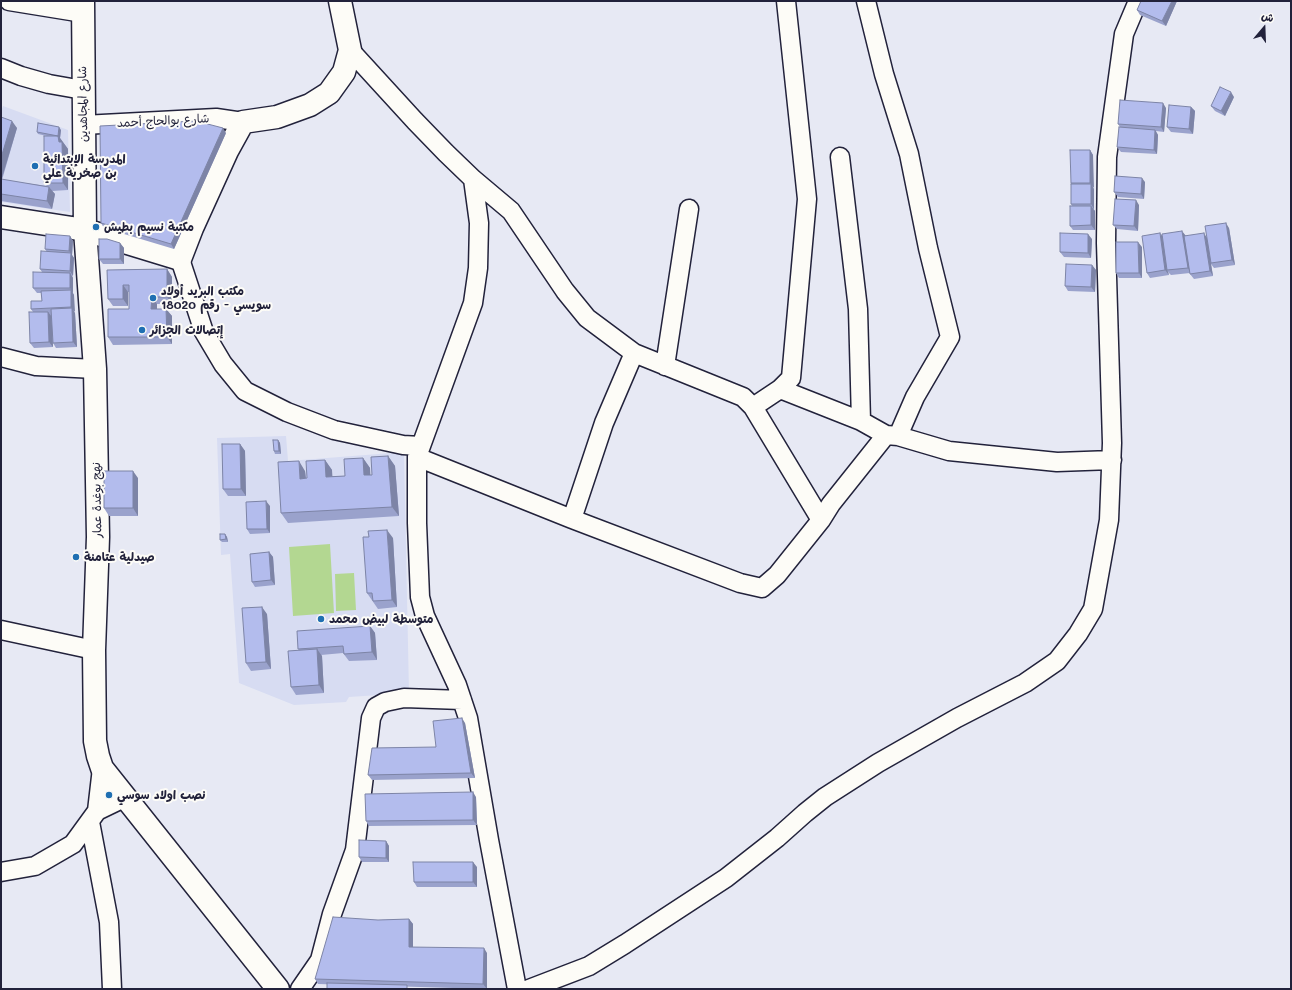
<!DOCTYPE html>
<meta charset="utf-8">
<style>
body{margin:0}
#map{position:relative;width:1292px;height:990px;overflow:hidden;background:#e7e9f4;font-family:Mali,"Playpen Sans Arabic",sans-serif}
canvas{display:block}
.frame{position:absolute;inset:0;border:2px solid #22223b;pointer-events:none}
.north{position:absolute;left:1244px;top:8px;width:40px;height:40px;-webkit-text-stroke:3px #fdfcf7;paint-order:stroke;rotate:19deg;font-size:11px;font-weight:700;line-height:16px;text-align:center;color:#22223b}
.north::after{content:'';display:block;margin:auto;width:14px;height:18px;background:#22223b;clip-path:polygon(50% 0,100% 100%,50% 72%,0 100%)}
</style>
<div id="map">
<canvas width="1292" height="990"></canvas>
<div class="frame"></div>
<div class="north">ش</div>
</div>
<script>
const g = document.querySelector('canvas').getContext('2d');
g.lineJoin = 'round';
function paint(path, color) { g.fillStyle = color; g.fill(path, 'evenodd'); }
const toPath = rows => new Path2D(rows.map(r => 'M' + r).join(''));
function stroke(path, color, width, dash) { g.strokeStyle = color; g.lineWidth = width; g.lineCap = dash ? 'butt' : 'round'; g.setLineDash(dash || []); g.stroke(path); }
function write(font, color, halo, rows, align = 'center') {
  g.font = font + ' Mali,"Playpen Sans Arabic",sans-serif'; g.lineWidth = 4; g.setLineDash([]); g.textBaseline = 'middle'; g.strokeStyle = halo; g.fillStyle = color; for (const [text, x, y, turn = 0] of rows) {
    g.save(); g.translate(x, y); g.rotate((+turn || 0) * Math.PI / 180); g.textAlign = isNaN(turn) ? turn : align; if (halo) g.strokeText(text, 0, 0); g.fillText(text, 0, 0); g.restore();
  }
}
const built = toPath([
 [3,106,68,130,70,212,1,202,1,111],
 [286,436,288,461,404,452,409,693,349,697,346,702,294,705,239,683,230,554,221,555,217,438]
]);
const green = toPath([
 [330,544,334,613,293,616,289,547],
 [354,573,356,610,336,611,335,574]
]);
const minor = toPath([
 [9,1,83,13],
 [350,50,415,121,446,153,473,179,511,211,565,291,587,318,634,353,743,397,753,407,821,520],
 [1,68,21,76,49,84,83,90],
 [83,125,216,118,243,122],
 [473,179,479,223,478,268,473,303,417,457,417,523,420,597,425,616,457,685,468,718,489,840,517,989],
 [180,259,204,332,223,364,245,391,287,412,334,430,403,445,420,446],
 [1,357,36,366,95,369],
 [665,366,689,209],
 [780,389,861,421,858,309,840,157],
 [753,407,780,389,791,378,807,199,786,1],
 [861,421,886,435,898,436,915,397,950,337,928,248,909,154,884,74,866,1],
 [898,436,949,451,1057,462,1112,460],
 [417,457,572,519,740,583,762,588,777,575,821,520,831,504,886,435],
 [572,519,604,423,634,353],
 [1,630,94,650],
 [97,811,102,768],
 [90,822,109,922,112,989],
 [1,872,35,866,73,844,97,811,126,797],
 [300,989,320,960,332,914,355,850,371,718,376,707,385,702,404,698,462,700],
 [529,989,589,966,625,944,726,878,777,838,805,813,825,797,878,763,957,718,1025,683,1057,661,1078,634,1093,609,1109,520,1112,443,1106,243,1107,157,1124,34,1138,1]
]);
const major = toPath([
 [83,1,85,230,95,369,98,537,94,650,95,741,98,756,102,768,278,989],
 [1,217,85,230,180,259,192,228,227,151,243,122,277,117,310,105,329,93,344,72,350,50,340,1]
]);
const wall = toPath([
 [1141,1,1177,1,1166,26,1140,15,1137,10],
 [1234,97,1225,116,1215,111,1211,106],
 [1191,107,1195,111,1193,134,1171,132,1167,127],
 [1166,108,1164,132,1156,131,1158,135,1157,154,1121,152,1117,147,1120,127,1118,124],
 [1,117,17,128,2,180,47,186,44,183,47,136,38,134,37,132,61,130,60,138,68,149,68,190,52,191,55,194,52,209,1,201],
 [226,133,174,249,104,228,101,223],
 [1090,150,1093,155,1093,188,1094,189,1094,209,1093,209,1095,211,1095,230,1073,230,1070,226,1072,206,1071,204,1071,183],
 [1145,182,1144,199,1118,197,1114,192],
 [1139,205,1138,231,1117,229,1113,225],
 [1229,228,1235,265,1214,268,1211,264,1213,276,1194,279,1190,274,1190,273,1171,275,1168,272,1169,275,1150,278,1147,273,1162,236,1186,236,1206,237],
 [70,236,73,241,72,255,74,258,73,276,72,275,73,278,73,293,74,295,74,312,75,313,77,347,56,348,53,343,52,335,53,347,34,348,30,343,33,312,31,309,42,301,41,293,37,293,33,288,42,272,40,269,47,252,45,249],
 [1092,239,1091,258,1064,257,1060,252],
 [120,243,124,248,124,264,103,264,99,259],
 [1142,247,1142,278,1119,278,1116,273],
 [1092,265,1096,270,1095,292,1068,291,1065,286],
 [167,269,172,277,172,304,157,304,157,309,166,309,172,316,172,344,113,345,108,337,129,309,129,292,128,292,128,306,113,306,108,299,107,270],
 [278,440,280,443,281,454,275,454,274,451],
 [240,444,245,451,246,496,228,496,223,489],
 [388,456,395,466,399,516,288,523,281,513,305,471,306,478,307,478,325,460,332,470,332,476,345,476,363,458,370,468,370,475,372,475],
 [138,478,138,516,109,516,104,508],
 [270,506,270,533,250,534,247,529],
 [225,534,227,537,228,542,222,542,220,540],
 [393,538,397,607,378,609,367,593],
 [269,552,273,557,275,585,255,587,252,582],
 [267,614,271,669,251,671,246,663],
 [370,626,375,633,377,660,349,661,343,653,321,655,322,656,324,693,296,695,291,687,299,650,298,649],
 [465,723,475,778,372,780,368,775,436,747],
 [476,797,477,825,369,826,366,821],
 [386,841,389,846,389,862,362,862,359,857],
 [477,867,477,887,417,887,414,882],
 [409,919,413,924,413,947,487,953,487,989,318,984,315,979,378,920]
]);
const shadedWall = toPath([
 [1172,1,1177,1,1166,26,1162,21],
 [1231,92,1234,97,1225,116,1221,111],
 [1163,103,1166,108,1164,132,1161,127],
 [1191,107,1195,111,1193,134,1189,129],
 [12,121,17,128,1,181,1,158],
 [59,127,61,130,60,138,68,149,68,190,63,183,58,136],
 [223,128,226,133,174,249,171,244],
 [1155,130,1158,135,1157,154,1154,150],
 [1090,150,1093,155,1094,188,1090,183],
 [1142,178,1145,182,1144,199,1141,194],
 [1091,184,1094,189,1094,209,1091,204],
 [49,187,55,194,52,209,47,201],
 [1136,200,1139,205,1138,231,1134,226],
 [1091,206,1095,211,1095,230,1091,225],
 [1226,223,1229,228,1235,265,1232,260],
 [1182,231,1186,236,1191,273,1188,268],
 [1160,233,1164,238,1167,270,1168,272,1169,275,1165,270],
 [1204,233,1207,238,1211,263,1211,264,1213,276,1210,271],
 [1088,234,1092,239,1091,258,1088,253],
 [70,236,73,241,72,255,74,258,73,276,70,271,71,254,69,251],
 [1138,242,1142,247,1142,278,1139,273],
 [120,243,124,248,124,264,120,259],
 [1092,265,1096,270,1095,292,1091,287],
 [167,269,172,277,172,304,167,297],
 [70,273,73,278,73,293,70,288],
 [123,285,128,292,128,306,123,299],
 [71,290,74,295,75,312,71,307],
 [152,297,157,304,157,316,151,309],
 [72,308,75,313,77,347,73,342],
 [166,309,172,316,172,344,167,337],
 [48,312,52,317,53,347,49,342],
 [278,440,280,443,281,454,279,451],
 [240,444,245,451,246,496,241,489],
 [388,456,395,466,399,516,392,507],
 [363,458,370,468,371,485,364,475],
 [325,460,332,470,333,486,326,477],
 [299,461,305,471,307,489,300,479],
 [133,471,138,478,138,516,133,508],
 [266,501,270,506,270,533,267,529],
 [387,530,393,538,397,607,392,600],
 [225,534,227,537,228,542,226,539],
 [269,552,273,557,275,585,271,580],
 [262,607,267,614,271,669,266,662],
 [370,626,375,633,377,660,372,652],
 [317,649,322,656,324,693,319,685],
 [462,718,465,723,475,778,471,773],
 [473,792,476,797,477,825,473,820],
 [386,841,389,846,389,862,386,858],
 [473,862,477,867,477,887,473,882],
 [409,919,413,924,413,952,409,947],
 [484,948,487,953,487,989,483,984]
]);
const building = toPath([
 [1141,1,1172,1,1162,21,1137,10,1141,1],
 [1220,87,1231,92,1221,111,1211,106,1220,87],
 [1120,100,1163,103,1161,127,1118,124,1120,100],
 [1169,105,1191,107,1189,129,1167,127,1169,105],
 [1,117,12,121,1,158,1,117],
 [196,121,223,128,171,244,101,223,100,126,196,121],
 [38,123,59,127,58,136,37,132,38,123],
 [1119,127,1155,130,1154,150,1117,147,1119,127],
 [44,136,58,136,59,142,62,142,63,183,44,183,44,136],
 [1070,150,1090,150,1090,183,1071,183,1070,150],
 [1115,176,1142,178,1141,194,1114,192,1115,176],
 [1,179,49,187,47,201,1,194,1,179],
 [1071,184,1091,184,1091,204,1071,204,1071,184],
 [1115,199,1136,200,1134,226,1113,225,1115,199],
 [1070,206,1091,206,1091,225,1070,226,1070,206],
 [1226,223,1232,260,1211,263,1205,226,1226,223],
 [1182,231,1188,268,1167,270,1162,234,1182,231],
 [1060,233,1088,234,1088,253,1060,252,1060,233],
 [1160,233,1165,270,1147,273,1142,236,1160,233],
 [1204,233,1210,271,1190,274,1184,236,1204,233],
 [46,234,70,236,69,251,45,249,46,234],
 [99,239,107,239,120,243,120,259,99,259,99,239],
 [1116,242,1138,242,1139,273,1116,273,1116,242],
 [41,251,71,253,70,271,40,269,41,251],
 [1066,264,1092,265,1091,287,1065,286,1066,264],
 [167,269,167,297,152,297,151,309,166,309,167,337,108,337,108,309,129,309,129,285,123,285,123,299,108,299,107,270,167,269],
 [33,272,70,273,70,288,33,288,33,272],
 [71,290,71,307,31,309,31,301,42,301,41,291,71,290],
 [72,308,73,342,53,343,51,309,72,308],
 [29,312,48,312,49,342,30,343,29,312],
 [273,440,278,440,279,451,274,451,273,440],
 [222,444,240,444,241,489,223,489,222,444],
 [388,456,392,507,281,513,278,462,299,461,300,479,307,478,306,461,325,460,326,477,345,476,344,459,363,458,364,475,372,475,371,457,388,456],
 [104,471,133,471,133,508,104,508,104,471],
 [266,501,267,529,247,529,246,502,266,501],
 [387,530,392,600,373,601,372,593,367,593,363,537,369,537,368,531,387,530],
 [220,534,225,534,226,539,220,540,220,534],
 [269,552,271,580,252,582,250,554,269,552],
 [262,607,266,662,246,663,242,608,262,607],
 [370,626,372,652,344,654,343,646,298,649,297,631,370,626],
 [317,649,319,685,291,687,288,651,317,649],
 [462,718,471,773,368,775,372,748,436,747,433,721,462,718],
 [473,792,473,820,366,821,365,794,473,792],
 [359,840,386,841,386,858,359,857,359,840],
 [413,862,473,862,473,882,414,882,413,862],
 [333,917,378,920,409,919,409,947,484,948,483,984,315,979,333,917],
 [327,983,407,985,407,989,327,989,327,983]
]);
const markers = [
 [35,166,4,"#1f6fb2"],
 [96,227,4,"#1f6fb2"],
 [153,298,4,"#1f6fb2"],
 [142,330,4,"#1f6fb2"],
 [76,557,4,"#1f6fb2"],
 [321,619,4,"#1f6fb2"],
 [109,795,4,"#1f6fb2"]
];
const streetNames = [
 ["شارع المجاهدين",83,104,-91],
 ["شارع بوالحاج أحمد",163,121,-3],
 ["نهج بوغدة عمار",97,500,-91]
];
const poiNames = [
 ["المدرسة الإبتدائية",43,159],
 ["بن صخرية علي",43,173],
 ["مكتبة نسيم بطيش",104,227],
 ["مكتب البريد أولاد",161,291],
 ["سويسي - رقم 18020",161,305],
 ["إتصالات الجزائر",150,330],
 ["صيدلية عتامنة",84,557],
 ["متوسطة لبيض محمد",329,619],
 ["نصب اولاد سوسي",117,795]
];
paint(built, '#d7dcf2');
paint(green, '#b3d791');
stroke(minor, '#22223b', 21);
stroke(major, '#22223b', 25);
stroke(minor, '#fdfcf7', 18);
stroke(major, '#fdfcf7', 22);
paint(wall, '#9aa2cc');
paint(shadedWall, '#7d84a6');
paint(building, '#b3bced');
stroke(building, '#7d84a6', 1);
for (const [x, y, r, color] of markers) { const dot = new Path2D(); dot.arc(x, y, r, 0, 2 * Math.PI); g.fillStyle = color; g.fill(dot); stroke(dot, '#fdfcf7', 1.5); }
write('12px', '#22223b', '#fdfcf7', streetNames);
write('bold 12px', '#22223b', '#fdfcf7', poiNames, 'left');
</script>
